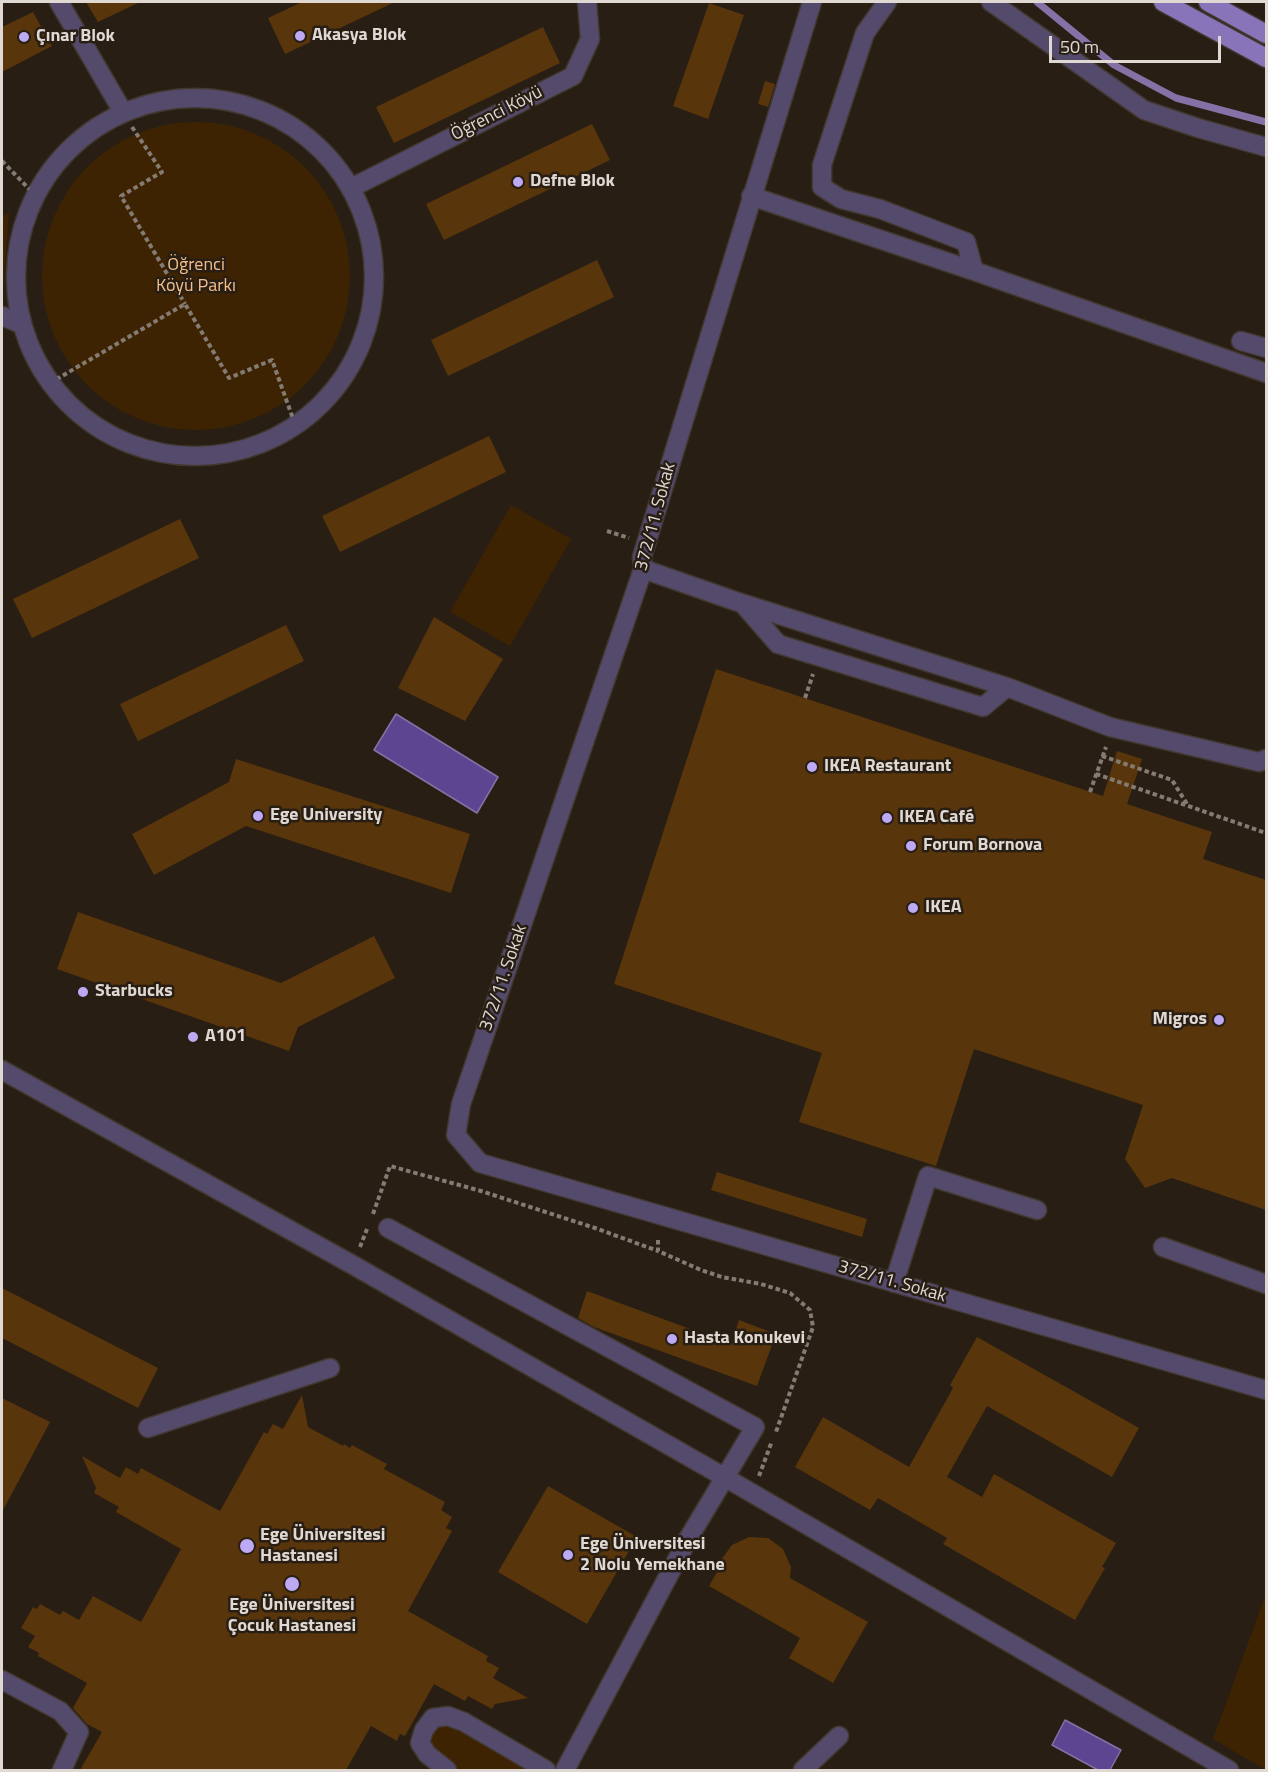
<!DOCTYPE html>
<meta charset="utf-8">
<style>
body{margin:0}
#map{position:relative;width:1268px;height:1772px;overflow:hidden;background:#281e14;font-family:"Titillium Web",sans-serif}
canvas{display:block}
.frame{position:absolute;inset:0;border:3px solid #e0d9d3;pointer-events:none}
.scale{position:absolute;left:1049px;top:36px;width:172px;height:27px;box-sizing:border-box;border:3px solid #e0d9d3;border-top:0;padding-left:8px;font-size:18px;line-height:21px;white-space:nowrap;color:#e0d9d3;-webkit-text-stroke:4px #281e14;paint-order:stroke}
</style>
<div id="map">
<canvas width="1268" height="1772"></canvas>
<div class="frame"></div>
<div class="scale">50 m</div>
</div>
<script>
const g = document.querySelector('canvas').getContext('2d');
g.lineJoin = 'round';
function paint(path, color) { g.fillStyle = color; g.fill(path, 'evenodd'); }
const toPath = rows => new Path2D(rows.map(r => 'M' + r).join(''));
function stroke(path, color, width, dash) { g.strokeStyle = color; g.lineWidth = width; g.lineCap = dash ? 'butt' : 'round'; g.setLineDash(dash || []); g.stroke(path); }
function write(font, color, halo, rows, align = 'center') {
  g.font = font + ' "Titillium Web",sans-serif'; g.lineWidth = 5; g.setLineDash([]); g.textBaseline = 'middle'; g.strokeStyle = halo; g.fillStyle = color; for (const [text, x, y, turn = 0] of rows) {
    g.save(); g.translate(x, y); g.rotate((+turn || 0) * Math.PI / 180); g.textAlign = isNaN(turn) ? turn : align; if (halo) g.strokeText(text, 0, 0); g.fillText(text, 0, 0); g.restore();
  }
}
const green = toPath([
 '42 276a154 154 0 1 1 308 0a154 154 0 1 1-308 0Z',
 [9,212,2,302,2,217],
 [511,505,571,539,510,646,450,612],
 [1266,1594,1266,1770,1213,1739],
 [448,1716,546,1770,447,1770,427,1754,424,1730]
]);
const water = toPath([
 [396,714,498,777,477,813,374,750,396,714],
 [1065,1720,1121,1750,1110,1770,1098,1770,1052,1745,1065,1720]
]);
const stream = toPath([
 [1037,2,1114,65,1176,98,1266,122]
]);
const building = toPath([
 [86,2,140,2,98,22],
 [302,2,395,2,285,54,268,18],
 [709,3,744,15,708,119,673,106],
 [33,12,52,46,2,72,2,27],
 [543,27,560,63,394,143,376,107],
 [765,81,775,84,768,107,758,104],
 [592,124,610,160,444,240,426,204],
 [597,260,614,297,448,376,431,340],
 [489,436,506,472,340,552,322,516],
 [180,519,199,558,32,638,13,599],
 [434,617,503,659,465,721,398,688],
 [286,625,304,661,138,741,120,704],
 [716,669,1103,796,1117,751,1142,759,1127,804,1212,832,1203,859,1266,880,1266,1210,1172,1178,1145,1188,1125,1159,1143,1105,974,1049,936,1166,799,1122,822,1053,614,984],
 [236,759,470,834,451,893,246,826,154,875,132,834,229,782],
 [78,912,281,983,374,936,395,978,298,1027,289,1051,57,969],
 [717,1172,867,1219,862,1237,711,1190],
 [2,1288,158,1368,138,1408,2,1338],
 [587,1291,731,1344,739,1320,776,1334,757,1386,594,1327,578,1318],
 [977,1337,1139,1428,1112,1477,987,1406,947,1477,982,1497,994,1474,1116,1543,1102,1567,1105,1568,1075,1620,943,1544,947,1538,878,1498,870,1510,795,1467,823,1417,909,1467,953,1388,950,1385],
 [302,1395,308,1427,343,1446,344,1444,350,1448,352,1445,387,1464,384,1469,445,1502,441,1510,452,1517,446,1528,452,1531,408,1611,488,1656,486,1661,499,1668,493,1678,528,1698,495,1704,492,1709,468,1696,465,1701,434,1684,405,1736,400,1734,397,1741,371,1726,346,1770,80,1770,102,1732,87,1724,73,1708,87,1683,38,1656,39,1653,28,1647,35,1636,21,1628,33,1607,37,1609,40,1604,60,1615,63,1611,79,1620,93,1596,141,1622,181,1549,116,1512,119,1507,94,1493,96,1488,82,1456,120,1478,126,1467,138,1474,141,1468,220,1511,264,1432,267,1434,273,1424,283,1429],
 [2,1398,50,1422,2,1512],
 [548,1486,637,1537,587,1624,498,1572],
 [749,1537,768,1538,783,1549,791,1567,790,1578,868,1622,833,1683,789,1658,800,1638,709,1586,721,1565,721,1560,732,1545]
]);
const path = toPath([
 [132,127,162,172,121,196,185,304],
 [2,161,35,195],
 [50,383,185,304,229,378,272,360,296,427],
 [607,531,629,538],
 [805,698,813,674],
 [1102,756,1172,780,1187,804],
 [1096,774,1266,833],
 [1090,792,1106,747],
 [373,1214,390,1166,481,1191,595,1228,658,1251],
 [658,1240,658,1251,701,1270,722,1277,761,1284,790,1293,810,1310,813,1327,776,1432],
 [360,1247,367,1229],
 [759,1476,772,1441]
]);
const minor = toPath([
 [59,2,123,112],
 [812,2,642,557,643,569,461,1104,456,1135,480,1163,1266,1390],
 [887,2,865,33,822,165,822,187,841,199,880,209,966,242,974,271],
 [991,2,1144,110,1198,128,1266,147],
 '16 277a179 179 0 1 1 358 0a179 179 0 1 1-358 0Z',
 [351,188,573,76,590,39,587,2],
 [751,196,974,271,1266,373],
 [2,316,21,324],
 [1241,341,1266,348],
 [643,569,735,601,1007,687,1110,727,1259,762,1266,759],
 [744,605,778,644,983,707,1007,687],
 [2,1070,353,1265,726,1478,1229,1770],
 [388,1228,755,1427,688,1539,565,1770],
 [1163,1247,1266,1284],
 [894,1283,928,1176,1037,1210],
 [148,1428,330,1368],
 [2,1680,60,1711,79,1732,62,1770],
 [447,1770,427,1754,420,1743,424,1730,433,1718,448,1716,464,1722,546,1770],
 [803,1770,839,1736]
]);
const major = toPath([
 [1163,2,1266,58],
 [1208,2,1266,34]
]);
const markers = [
 [300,36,6,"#bea9f5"],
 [24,37,6,"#bea9f5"],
 [518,182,6,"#bea9f5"],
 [812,767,6,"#bea9f5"],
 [258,816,6,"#bea9f5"],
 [887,818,6,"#bea9f5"],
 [911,846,6,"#bea9f5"],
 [913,908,6,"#bea9f5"],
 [83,992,6,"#bea9f5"],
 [1219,1020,6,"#bea9f5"],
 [193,1037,6,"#bea9f5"],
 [672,1339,6,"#bea9f5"],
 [247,1546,8,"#bea9f5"],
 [568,1555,6,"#bea9f5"],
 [292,1584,8,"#bea9f5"]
];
const poiNames = [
 ["Akasya Blok",312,36],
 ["Çınar Blok",36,37],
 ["Defne Blok",530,182],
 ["IKEA Restaurant",824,767],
 ["Ege University",270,816],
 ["IKEA Café",899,818],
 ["Forum Bornova",923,846],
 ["IKEA",925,908],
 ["Starbucks",95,992],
 ["Migros",1207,1020,"right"],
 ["A101",205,1037],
 ["Hasta Konukevi",684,1339],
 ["Ege Üniversitesi",260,1536],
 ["Hastanesi",260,1557],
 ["Ege Üniversitesi",580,1545],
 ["2 Nolu Yemekhane",580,1566],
 ["Ege Üniversitesi",292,1606,"center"],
 ["Çocuk Hastanesi",292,1627,"center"]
];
const streetNames = [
 ["Öğrenci Köyü",497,114,-27],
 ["372/11. Sokak",656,517,-75],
 ["372/11. Sokak",504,978,-71],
 ["372/11. Sokak",892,1282,16]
];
const parkNames = [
 ["Öğrenci",196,266],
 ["Köyü Parkı",196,287]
];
paint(green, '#3e2303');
paint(water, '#5e4591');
stroke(water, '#8571a5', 1.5);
stroke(stream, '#8571a5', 7);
paint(building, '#58350b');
stroke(minor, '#42382f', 21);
stroke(major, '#42382f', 21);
stroke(path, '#847b73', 4, [4.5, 3]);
stroke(minor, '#544b6c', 18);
stroke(major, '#8874b8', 18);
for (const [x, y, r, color] of markers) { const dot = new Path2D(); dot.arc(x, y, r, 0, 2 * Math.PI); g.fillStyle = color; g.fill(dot); stroke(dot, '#281e14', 2); }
write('bold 18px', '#e0d9d3', '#281e14', poiNames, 'left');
write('18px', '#e0d9d3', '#281e14', streetNames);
write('18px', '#f3be8a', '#281e14', parkNames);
</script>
